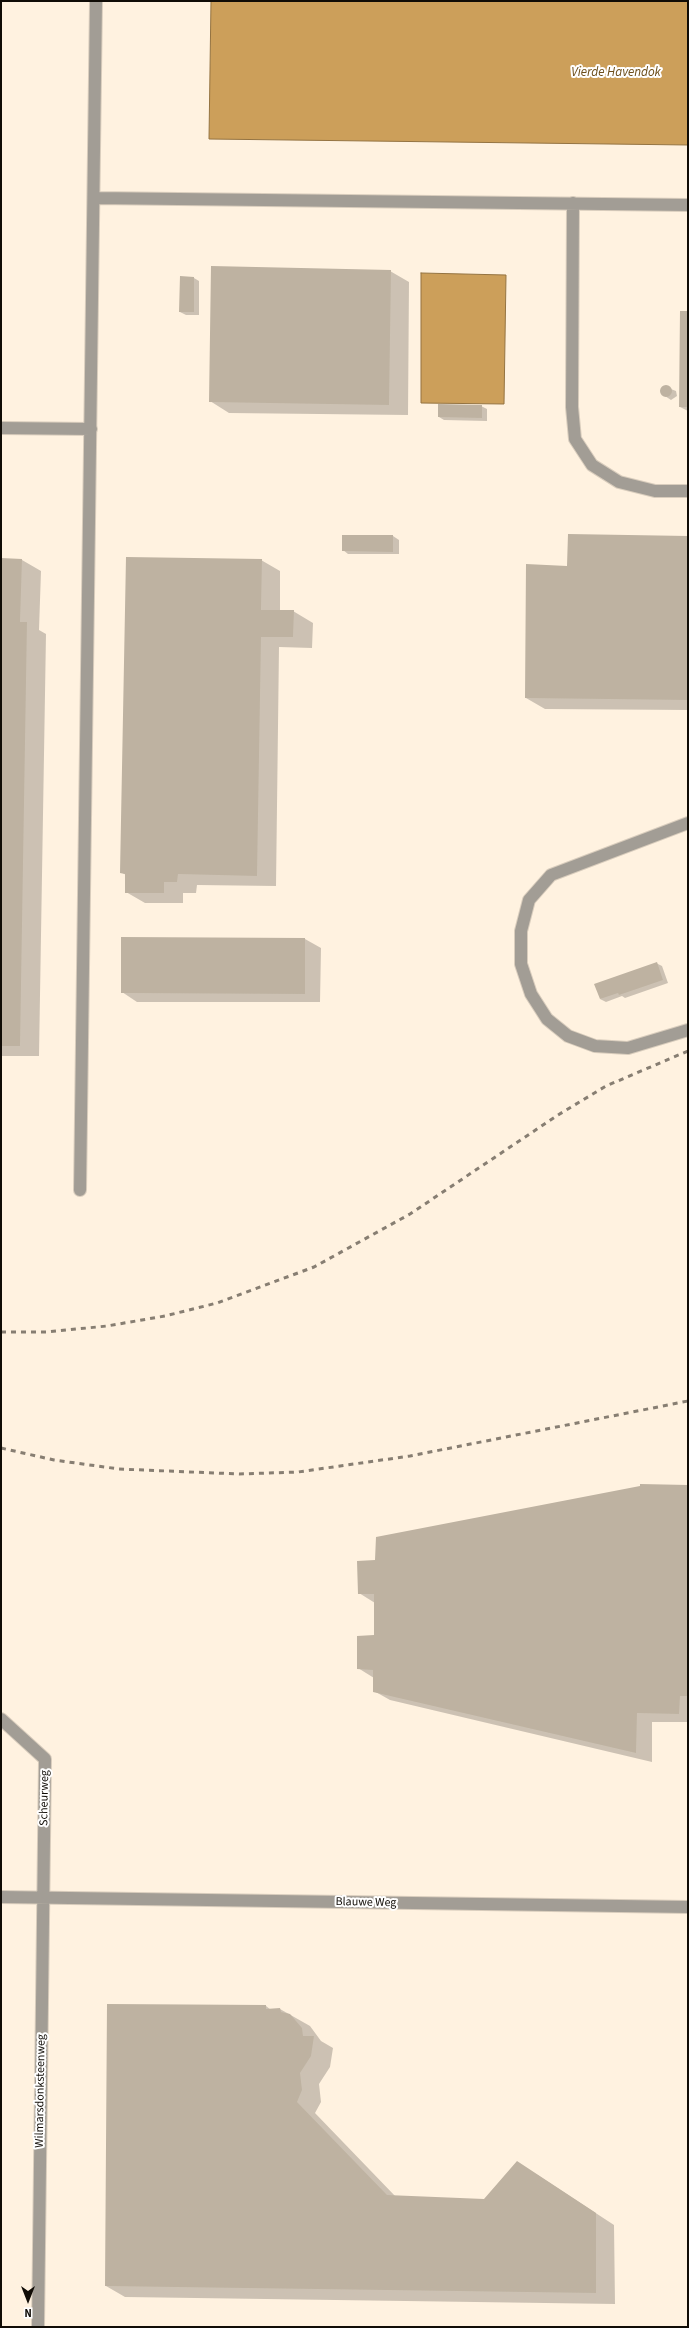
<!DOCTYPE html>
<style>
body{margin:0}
#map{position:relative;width:689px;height:2328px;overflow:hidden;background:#fff2e0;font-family:"Source Sans 3",sans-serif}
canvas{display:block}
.frame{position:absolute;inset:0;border:2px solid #100c06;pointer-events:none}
.north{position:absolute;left:8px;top:2280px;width:40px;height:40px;-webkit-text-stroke:3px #fff;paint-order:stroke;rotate:180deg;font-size:11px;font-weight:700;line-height:16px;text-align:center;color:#100c06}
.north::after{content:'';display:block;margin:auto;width:14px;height:18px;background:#100c06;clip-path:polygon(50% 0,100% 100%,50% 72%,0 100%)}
</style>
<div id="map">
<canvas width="689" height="2328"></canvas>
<div class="frame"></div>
<div class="north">N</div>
</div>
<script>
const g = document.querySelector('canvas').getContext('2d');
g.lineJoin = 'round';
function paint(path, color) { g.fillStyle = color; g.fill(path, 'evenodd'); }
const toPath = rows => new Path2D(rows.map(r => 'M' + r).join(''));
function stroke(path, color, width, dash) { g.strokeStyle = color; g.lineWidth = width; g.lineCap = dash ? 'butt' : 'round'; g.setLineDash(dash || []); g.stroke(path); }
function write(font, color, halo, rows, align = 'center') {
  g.font = font + ' "Source Sans 3",sans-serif'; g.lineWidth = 4; g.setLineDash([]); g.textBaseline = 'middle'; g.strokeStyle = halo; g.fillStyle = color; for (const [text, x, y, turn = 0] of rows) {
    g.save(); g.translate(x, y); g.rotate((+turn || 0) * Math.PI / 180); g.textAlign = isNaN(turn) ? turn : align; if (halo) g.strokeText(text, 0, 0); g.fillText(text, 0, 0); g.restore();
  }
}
const water = toPath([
 [211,1,688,1,688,145,209,139,211,1],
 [421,273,506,275,504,404,421,403,421,273]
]);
const shadow = toPath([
 [390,271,409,282,408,415,229,413,210,401],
 [194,278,199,281,199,315,186,315,180,312],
 [688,312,688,411,680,407],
 [663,386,676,391,677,396,671,400,662,394,661,389],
 [481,406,487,409,487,421,444,420,439,417],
 [343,536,393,536,399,540,399,554,348,554,343,550],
 [688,537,688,710,545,709,526,698,568,567],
 [1,559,22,560,41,571,39,630,46,634,39,1056,1,1056],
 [261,560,280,571,280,611,293,611,313,623,312,648,279,647,276,886,197,885,196,893,183,893,183,903,145,903,126,892,126,875,121,872],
 [122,938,305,939,321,948,320,1002,137,1002,122,992],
 [656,963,662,966,668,983,625,998,622,996,606,1002,600,999],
 [688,1486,688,1722,652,1722,652,1762,390,1700,374,1691,374,1678,358,1668,375,1636,375,1603,359,1593,376,1561],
 [266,2006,271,2010,280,2009,310,2026,321,2041,333,2048,330,2067,319,2084,321,2102,315,2113,396,2197,485,2200,536,2174,614,2225,615,2304,125,2297,106,2286]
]);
const building = toPath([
 [211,266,391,270,389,405,209,402],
 [180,276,194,277,194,312,179,312],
 [680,311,688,311,688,407,679,407],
 '660 391a6 6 0 1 1 12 0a6 6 0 1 1-12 0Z',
 [438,404,482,405,482,418,438,417],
 [568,534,688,536,688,700,525,698,526,564,567,566],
 [342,535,393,535,393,552,342,551],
 [126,557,262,559,261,610,294,610,293,637,261,637,257,876,178,874,177,882,164,882,164,893,125,893,125,874,120,873],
 [1,558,22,559,20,622,27,622,20,1046,1,1046],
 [121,937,305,938,305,994,121,993],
 [657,962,663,980,619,995,618,993,600,999,594,984],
 [640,1484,688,1485,688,1696,680,1696,679,1714,637,1713,636,1753,373,1692,373,1670,357,1669,357,1636,374,1635,374,1594,358,1594,357,1561,375,1560,376,1537,640,1486],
 [107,2004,266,2005,266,2009,280,2008,281,2012,290,2014,302,2028,303,2036,314,2036,311,2056,300,2073,302,2090,297,2102,387,2195,484,2199,517,2161,596,2213,596,2293,105,2286]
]);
const lane = toPath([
 [94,198,688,205],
 [573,203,572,407,575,439,592,465,619,482,655,491,688,491],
 [1,428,91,429],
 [688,823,551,875,529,900,521,931,521,964,531,994,547,1019,568,1036,595,1046,628,1048,688,1030],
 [80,1190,96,1]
]);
const street = toPath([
 [1,1719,45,1759,38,2327],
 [1,1897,688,1907]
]);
const rail = toPath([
 [1,1332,47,1332,107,1326,165,1316,217,1303,314,1267,410,1214,558,1115,606,1086,688,1051],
 [1,1448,54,1460,119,1469,239,1474,298,1472,410,1456,688,1401]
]);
const streetNames = [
 ["Scheurweg",45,1798,-89],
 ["Blauwe Weg",366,1903,1],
 ["Wilmarsdonksteenweg",41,2091,-89]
];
const waterNames = [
 ["Vierde Havendok",616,73]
];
paint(water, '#cc9f5a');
stroke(water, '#947341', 1);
paint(shadow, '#0003');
paint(building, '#beb2a1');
stroke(lane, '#d9cdbd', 14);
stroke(street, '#d9cdbd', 14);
stroke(lane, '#a29d95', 12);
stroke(street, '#a29d95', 12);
stroke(rail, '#877e72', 3, [5, 5]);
write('12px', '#100c06', '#fff', streetNames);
write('italic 13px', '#6d4e1a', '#fff', waterNames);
</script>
